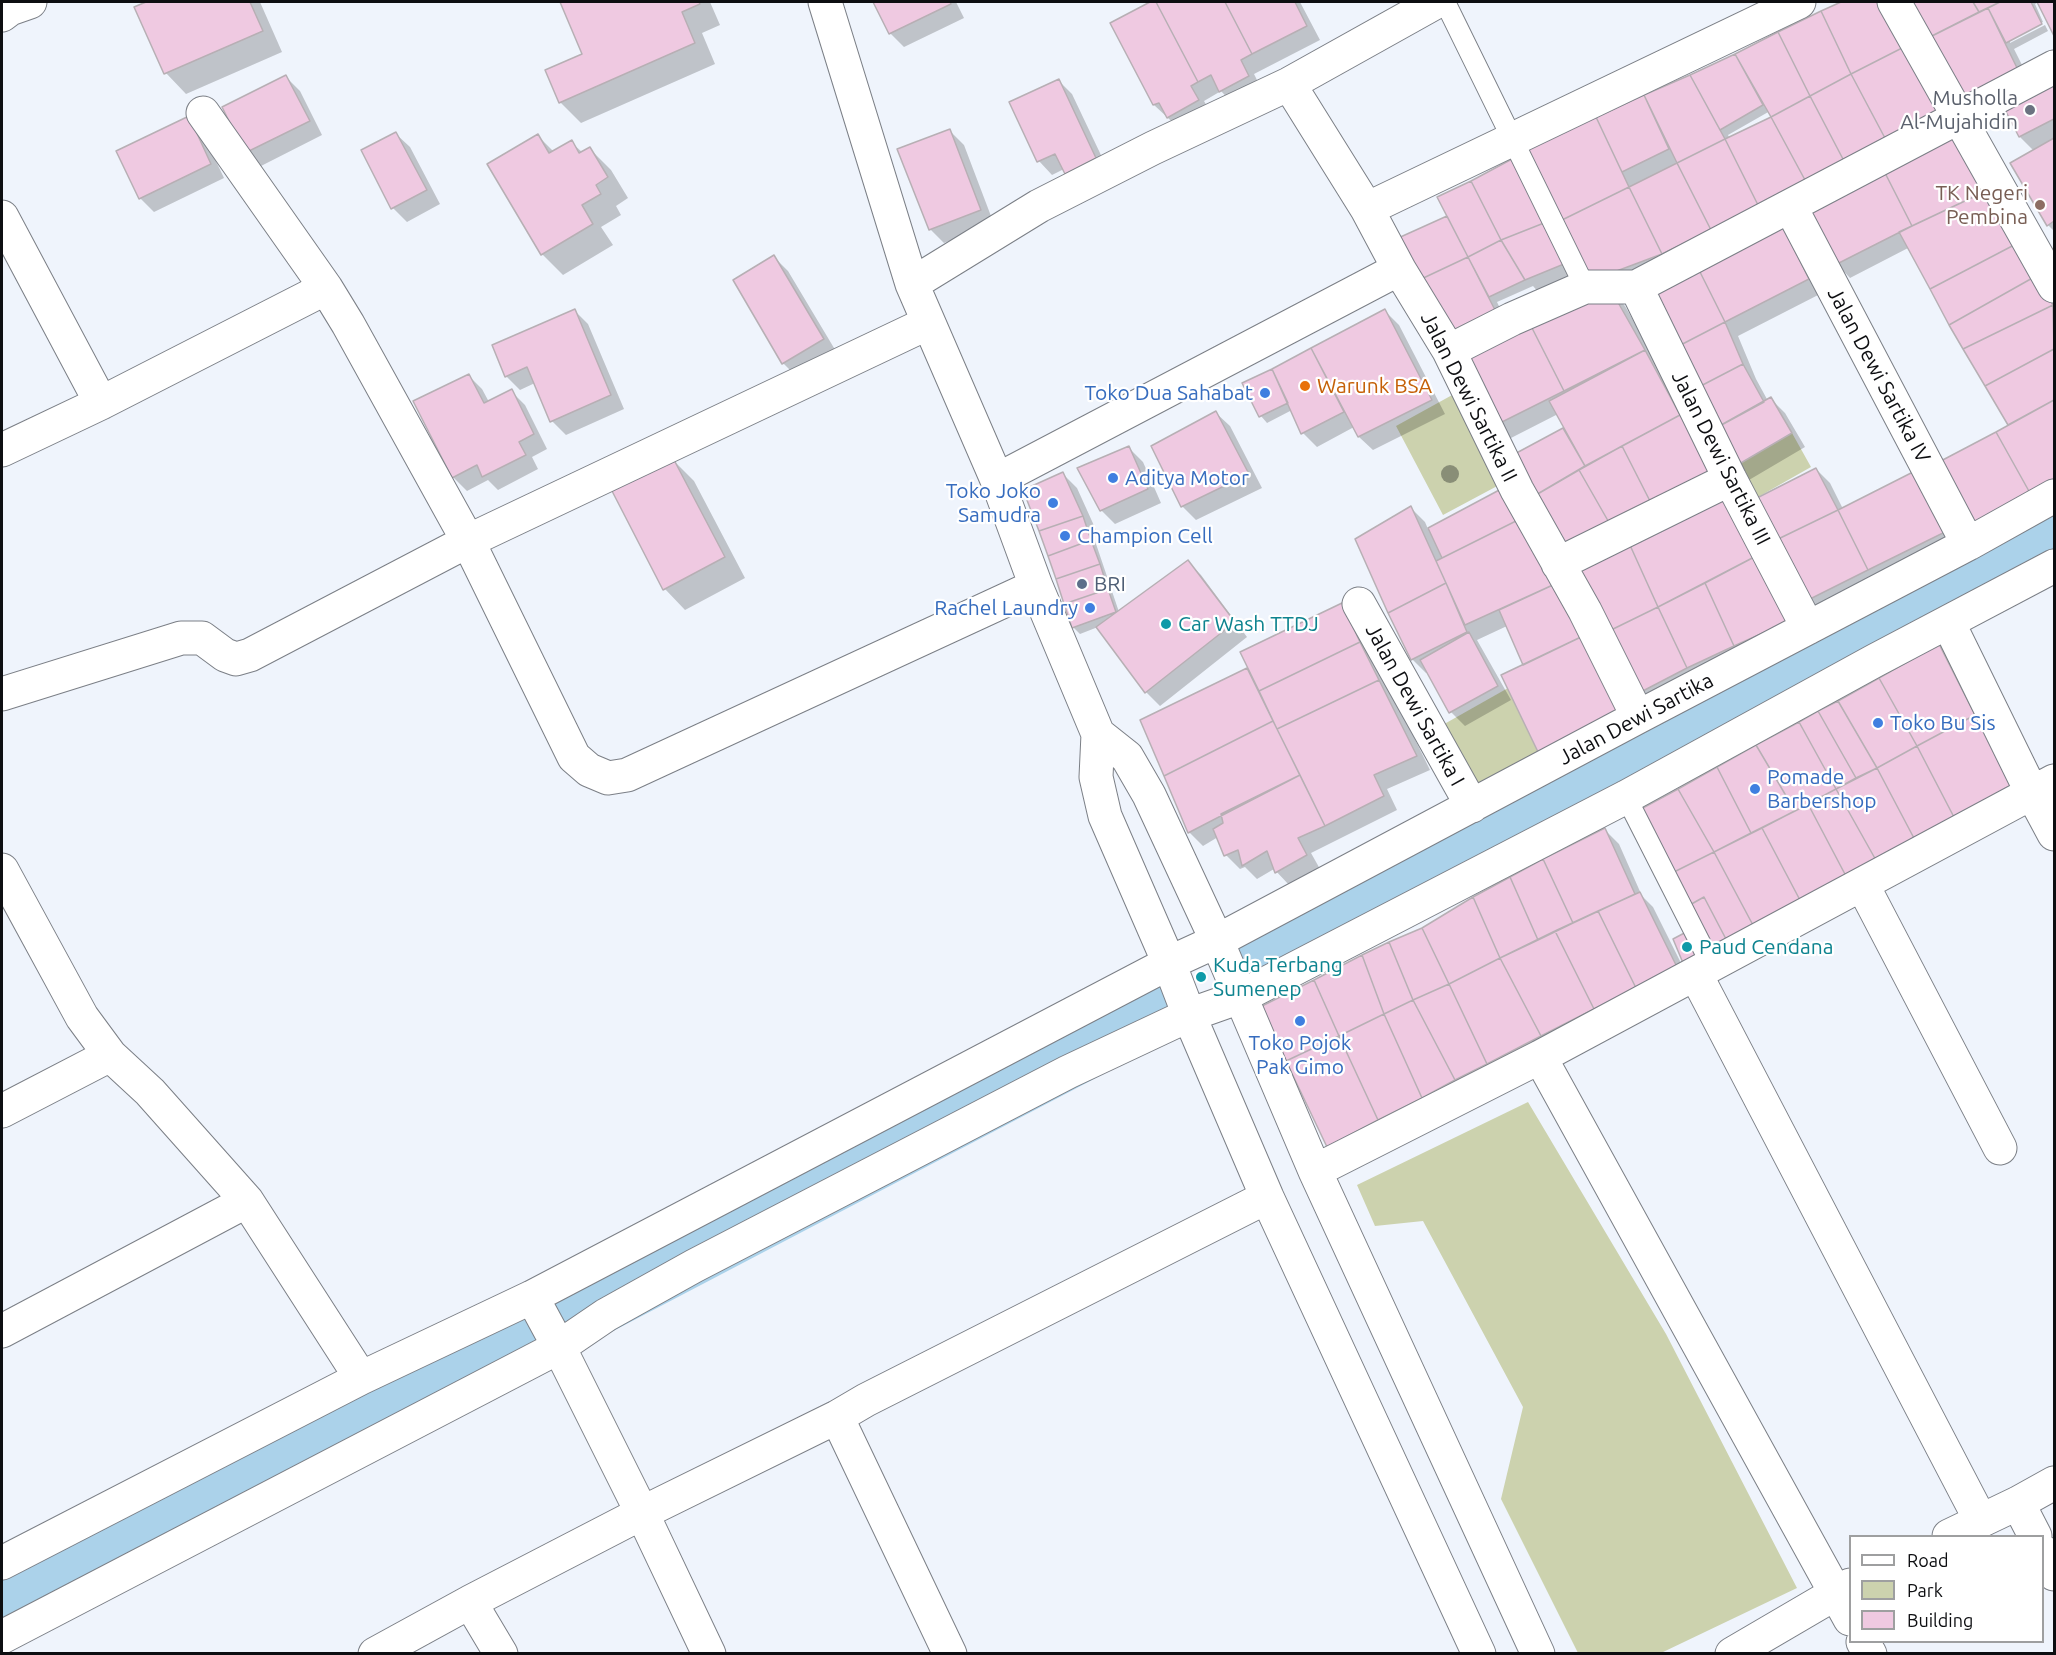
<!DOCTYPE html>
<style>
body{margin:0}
#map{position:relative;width:2056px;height:1655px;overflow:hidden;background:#eff4fc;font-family:Ubuntu,sans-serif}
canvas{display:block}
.frame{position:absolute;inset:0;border:3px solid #0d0e11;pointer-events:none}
.legend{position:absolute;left:1849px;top:1535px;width:195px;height:108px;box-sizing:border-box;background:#fff;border:2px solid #9e9fa0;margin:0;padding:8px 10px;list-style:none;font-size:18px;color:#0d0e11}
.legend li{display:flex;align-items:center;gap:12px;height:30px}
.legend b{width:30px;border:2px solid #9e9fa0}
</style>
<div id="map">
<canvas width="2056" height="1655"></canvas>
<div class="frame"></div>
<ul class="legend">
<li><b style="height:8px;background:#fff"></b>Road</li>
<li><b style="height:16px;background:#ccd2ae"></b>Park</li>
<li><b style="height:16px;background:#efc9e1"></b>Building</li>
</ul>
</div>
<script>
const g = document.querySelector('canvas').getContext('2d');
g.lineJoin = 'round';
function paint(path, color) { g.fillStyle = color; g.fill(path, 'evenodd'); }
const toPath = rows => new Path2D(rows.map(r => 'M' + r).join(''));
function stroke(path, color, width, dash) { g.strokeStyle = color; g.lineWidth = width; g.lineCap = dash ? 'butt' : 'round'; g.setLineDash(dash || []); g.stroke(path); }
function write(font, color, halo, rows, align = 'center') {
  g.font = font + ' Ubuntu,sans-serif'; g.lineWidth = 4.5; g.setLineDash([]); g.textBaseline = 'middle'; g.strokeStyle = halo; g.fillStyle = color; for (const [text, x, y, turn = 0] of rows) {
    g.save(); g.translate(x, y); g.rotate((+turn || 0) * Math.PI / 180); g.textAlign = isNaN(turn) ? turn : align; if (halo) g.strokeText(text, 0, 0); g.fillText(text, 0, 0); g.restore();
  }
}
const green = toPath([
 [1454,394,1501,484,1443,515,1396,426],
 [1792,433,1811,467,1751,501,1734,467],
 [1508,688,1539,754,1473,787,1439,727],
 [1528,1102,1666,1334,1797,1588,1661,1653,1578,1653,1501,1499,1523,1407,1423,1221,1375,1226,1357,1185]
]);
const shadow = toPath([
 [150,2,260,2,282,52,186,94,166,73,136,7],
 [561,2,710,2,720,25,702,33,715,64,581,123,560,102,584,55],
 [875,2,956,2,964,18,904,47,890,33],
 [1154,2,1300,2,1320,40,1254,74,1262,90,1234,105,1221,91,1204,101,1212,115,1182,131,1154,105,1112,23],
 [1845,2,1885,2,1954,126,1612,292,1625,306,1658,364,1655,365,1687,423,1530,498,1563,429,1568,434,1558,414,1511,438,1497,424,1611,291,1527,150,1691,77],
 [1770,111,1773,117,1730,139,1728,135],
 [1904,2,2054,2,2054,32,2039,2,2035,4,2043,22,2010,39,2010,43,2045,25,2048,31,2014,49,2033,87,2054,76,2054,231,2048,225,2034,151,2020,137,2002,100,1968,117],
 [286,77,300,91,322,135,261,166,247,152],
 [1058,80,1072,94,1109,172,1080,187,1064,169,1052,175,1039,161],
 [189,118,202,132,224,178,154,212,140,198],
 [950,131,964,145,994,224,944,243,930,229],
 [396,134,410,147,440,204,407,222,393,208],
 [538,136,554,152,571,142,583,153,590,149,611,170,628,198,616,206,621,215,601,227,613,245,563,275,542,254],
 [1950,136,2054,301,2054,501,1964,348,1910,247,1850,278,1837,264],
 [1512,161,1577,278,1540,294,1533,286,1497,302,1508,325,1448,332,1449,217],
 [1782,229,1822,293,1738,336,1756,379,1768,401,1771,399,1785,413,1805,447,1749,480,1673,349],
 [774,257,788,271,837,353,797,377,783,363],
 [574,310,588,324,624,409,566,435,552,421,535,383,520,390,506,376],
 [1385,311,1399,325,1445,414,1373,450,1359,437,1354,427,1317,447,1303,433,1292,410,1267,423,1261,416,1273,370],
 [468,375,482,389,489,402,511,391,525,405,547,449,532,457,538,469,498,490,488,480,467,491,453,477],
 [1216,413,1230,426,1262,488,1196,520,1182,506],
 [1129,448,1143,462,1161,503,1115,524,1101,510],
 [673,460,694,481,745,578,685,610,665,589],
 [1816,469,1830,483,1843,509,1929,487,1958,546,1817,616,1803,602],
 [1063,474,1077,488,1096,530,1092,532,1119,612,1188,562,1201,575,1247,637,1160,706,1146,692,1098,627,1080,634,1073,627],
 [1502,490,1596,652,1525,666,1507,626,1477,640,1511,700,1465,726,1451,712,1428,672,1426,673,1412,659,1411,508,1425,522,1428,529],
 [1726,494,1805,634,1653,707,1639,693,1576,568],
 [1356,619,1430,770,1387,789,1397,810,1311,853,1320,869,1290,886,1274,869,1257,879,1245,867,1240,869,1226,855,1218,837,1203,846,1189,832,1142,720],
 [1939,646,1953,660,2027,804,1671,874],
 [1605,830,1619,844,1642,896,1653,907,1690,981,1342,1160,1423,929]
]);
const river = toPath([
 [1249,960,2054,525],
 [2,1602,519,1340,580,1306,1160,1002]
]);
const building = toPath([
 [146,2,250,2,263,31,164,74,134,7,146,2],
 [560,2,699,2,700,4,682,12,695,43,559,103,545,70,582,54,560,2],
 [873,2,950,2,951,4,889,34,873,2],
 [1150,2,1156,2,1198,82,1191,86,1199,100,1167,118,1159,103,1153,105,1110,23,1150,2],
 [1156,2,1225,2,1252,54,1241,60,1249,76,1219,92,1211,75,1198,82,1156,2],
 [1225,2,1295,2,1307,26,1252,54,1225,2],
 [1841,2,1880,2,1904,47,1851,74,1821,11,1841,2],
 [1902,2,1973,2,1979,12,1922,41,1902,2],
 [1973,2,2000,2,1979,12,1973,2],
 [2000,2,2031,2,2042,24,2006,43,1988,8,2000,2],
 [2037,2,2054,2,2054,36,2037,2],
 [1988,8,2019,72,1953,104,1922,41,1988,8],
 [1821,11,1851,74,1810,96,1778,32,1821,11],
 [1778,32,1810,96,1771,117,1735,54,1778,32],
 [1904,47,1941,112,1886,140,1851,74,1904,47],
 [1735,54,1763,105,1720,130,1690,75,1735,54],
 [1851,74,1886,140,1844,161,1810,96,1851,74],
 [2054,74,2054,119,2019,137,2001,102,2054,74],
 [286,75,310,121,245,153,222,107,286,75],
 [1690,75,1725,139,1677,163,1644,95,1690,75],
 [1059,79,1096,158,1065,174,1055,154,1037,162,1009,102,1059,79],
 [1644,95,1669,149,1622,172,1596,117,1644,95],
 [1810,96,1844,161,1805,180,1771,117,1810,96],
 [189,116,211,164,139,199,116,151,189,116],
 [1596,117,1629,187,1560,221,1525,149,1596,117],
 [1771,117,1805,180,1758,205,1725,139,1771,117],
 [950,129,981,210,929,230,897,149,950,129],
 [396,132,427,190,391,209,361,150,396,132],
 [538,134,549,153,572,140,579,153,590,147,608,177,596,185,601,194,582,205,593,224,541,255,487,164,538,134],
 [1951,134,1984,192,1912,226,1882,167,1951,134],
 [2054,138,2054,221,2047,226,2010,163,2054,138],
 [1725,139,1758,205,1711,230,1677,163,1725,139],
 [1512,159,1544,223,1501,240,1471,181,1512,159],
 [1677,163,1711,230,1662,254,1629,187,1677,163],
 [1882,167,1912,226,1835,265,1806,207,1882,167],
 [1471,181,1501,240,1468,257,1437,197,1471,181],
 [1629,187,1662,254,1598,278,1589,277,1560,221,1629,187],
 [1984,192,2016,244,1930,289,1899,232,1984,192],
 [1447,216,1468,257,1417,281,1396,239,1447,216],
 [1544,223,1564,264,1525,280,1501,240,1544,223],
 [1783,227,1809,279,1725,322,1699,270,1783,227],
 [1501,240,1525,280,1489,297,1468,257,1501,240],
 [2016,244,2036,276,1949,325,1930,289,2016,244],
 [774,255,824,339,782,364,733,280,774,255],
 [1468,257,1495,310,1447,333,1417,281,1468,257],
 [1699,270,1725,322,1671,350,1646,296,1699,270],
 [2036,276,2053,305,1963,349,1949,325,2036,276],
 [1611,290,1645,350,1564,391,1531,326,1611,290],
 [2053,305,2054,349,1985,386,1963,349,2053,305],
 [575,309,611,395,550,422,527,367,505,377,492,345,575,309],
 [1385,309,1432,400,1358,437,1311,348,1385,309],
 [1725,322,1743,364,1693,390,1671,350,1725,322],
 [1531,326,1564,391,1496,425,1464,360,1531,326],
 [1311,348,1344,412,1301,434,1272,369,1311,348],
 [2054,349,2054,400,2008,425,1985,386,2054,349],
 [1645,350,1680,415,1585,466,1549,401,1645,350],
 [1743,364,1764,402,1714,429,1693,390,1743,364],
 [1272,369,1288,403,1259,417,1242,383,1272,369],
 [469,374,484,403,512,389,534,434,519,442,526,455,482,477,477,465,452,478,413,401,469,374],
 [1771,397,1792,433,1734,467,1714,429,1771,397],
 [2054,400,2054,479,2030,493,1996,432,2054,400],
 [1216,411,1249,474,1181,507,1151,446,1216,411],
 [1680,415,1712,473,1652,505,1622,446,1680,415],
 [1563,428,1585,466,1529,499,1509,457,1563,428],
 [1996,432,2030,493,1975,527,1937,463,1996,432],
 [1129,446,1148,489,1100,511,1077,468,1129,446],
 [1622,446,1652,505,1611,526,1579,470,1622,446],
 [673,458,725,557,663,590,612,491,673,458],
 [1816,468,1838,510,1772,542,1751,501,1816,468],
 [1579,470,1611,526,1560,552,1529,499,1579,470],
 [1915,471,1945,532,1868,570,1838,510,1915,471],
 [1063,472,1083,516,1039,531,1023,490,1063,472],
 [1503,488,1520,519,1442,558,1428,528,1503,488],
 [1726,493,1758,555,1658,607,1629,543,1726,493],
 [1411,506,1446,583,1388,613,1355,539,1411,506],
 [1838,510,1868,570,1802,603,1772,542,1838,510],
 [1083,516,1091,540,1048,556,1039,531,1083,516],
 [1520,519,1555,584,1465,625,1436,561,1520,519],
 [1091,540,1100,564,1056,579,1048,556,1091,540],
 [1629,543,1658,607,1607,632,1574,567,1629,543],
 [1758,555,1792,620,1734,646,1705,583,1758,555],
 [1188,560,1235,622,1145,693,1096,627,1188,560],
 [1100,564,1108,589,1064,604,1056,579,1100,564],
 [1446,583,1467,632,1411,660,1388,613,1446,583],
 [1705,583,1734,646,1687,668,1658,607,1705,583],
 [1555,584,1583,636,1523,665,1499,610,1555,584],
 [1108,589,1116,612,1072,628,1064,604,1108,589],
 [1342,603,1360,642,1259,691,1240,652,1342,603],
 [1658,607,1687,668,1637,694,1607,632,1658,607],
 [1469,632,1498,686,1449,713,1420,660,1469,632],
 [1583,636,1621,715,1539,754,1501,675,1583,636],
 [1360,642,1379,680,1277,729,1259,691,1360,642],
 [1939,644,1975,715,1917,746,1879,678,1939,644],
 [1247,668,1273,721,1164,776,1140,720,1247,668],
 [1879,678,1917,746,1877,768,1838,701,1879,678],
 [1379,680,1417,756,1374,775,1384,796,1325,826,1277,729,1379,680],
 [1838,701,1877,768,1856,778,1818,711,1838,701],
 [1818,711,1856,778,1836,789,1799,722,1818,711],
 [1975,715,2015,790,1956,821,1917,746,1975,715],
 [1273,721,1300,775,1188,833,1164,776,1273,721],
 [1799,722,1836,789,1795,811,1756,745,1799,722],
 [1756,745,1795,811,1751,833,1717,767,1756,745],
 [1917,746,1956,821,1916,842,1877,768,1917,746],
 [1717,767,1751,833,1714,852,1678,789,1717,767],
 [1877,768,1916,842,1877,862,1836,789,1877,768],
 [1300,775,1325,826,1298,838,1307,855,1275,873,1267,851,1242,866,1238,850,1224,856,1213,829,1223,823,1221,814,1300,775],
 [1678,789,1714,852,1670,874,1639,810,1678,789],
 [1836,789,1877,862,1847,878,1808,804,1836,789],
 [1808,804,1847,878,1801,902,1762,828,1808,804],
 [1605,828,1635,894,1573,923,1543,859,1605,828],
 [1762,828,1801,902,1754,927,1714,852,1762,828],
 [1714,852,1754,927,1727,941,1704,897,1688,906,1670,874,1714,852],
 [1543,859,1573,923,1538,940,1510,877,1543,859],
 [1510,877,1538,940,1500,958,1473,897,1510,877],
 [1640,892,1677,967,1636,988,1598,911,1640,892],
 [1473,897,1500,958,1449,984,1422,928,1473,897],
 [1704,897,1727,941,1707,951,1686,907,1704,897],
 [1598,911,1636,988,1594,1009,1555,931,1598,911],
 [1422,928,1449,984,1413,1000,1389,942,1422,928],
 [1690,930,1701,954,1683,963,1673,939,1690,930],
 [1555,931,1594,1009,1541,1036,1500,958,1555,931],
 [1389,942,1413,1000,1384,1014,1362,955,1389,942],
 [1362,955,1384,1014,1339,1036,1314,980,1362,955],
 [1500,958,1541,1036,1487,1064,1449,984,1500,958],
 [1314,980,1339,1036,1286,1061,1262,1006,1314,980],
 [1449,984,1487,1064,1455,1080,1413,1000,1449,984],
 [1413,1000,1455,1080,1422,1098,1384,1014,1413,1000],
 [1384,1014,1422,1098,1378,1120,1339,1036,1384,1014],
 [1339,1036,1378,1120,1327,1147,1286,1061,1339,1036]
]);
const lane = toPath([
 [1445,2,1585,287],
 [1626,797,1712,966]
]);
const street = toPath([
 [825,2,912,284,997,480,1036,586,1098,734,1096,777,1105,816,1169,963,1189,1015,1267,1197,1479,1654],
 [1894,2,2054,286],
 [2,15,10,9,30,2],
 [1289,84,1367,209,1399,269,1449,351,1517,490,1585,611,1638,717],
 [203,113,326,288,348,324,468,541,574,757,589,770,608,778,627,775,1036,586],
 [1790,206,1968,544],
 [1367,209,1799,2],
 [2,217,101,403],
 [912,284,1039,206,1153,148,1289,84,1436,2],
 [1636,287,1730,479,1808,628],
 [1449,351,1512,319,1585,287,1636,287,2054,67],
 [2,450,101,403,326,288],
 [997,480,1399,269],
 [1558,564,1730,479],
 [1359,604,1472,806],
 [1948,622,2032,793,2054,834],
 [2,694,181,638,202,638,225,655,236,659,250,655,468,541,928,323],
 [1098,734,1127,757,1149,795,1217,941,1315,1171,1538,1654],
 [2,870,82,1017,110,1055,150,1092,247,1201,361,1378],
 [1862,884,2000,1148],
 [1696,975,1981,1521],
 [1540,1057,1850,1619],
 [2,1111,110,1055],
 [1315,1171,1540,1057,2054,781],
 [532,1297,559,1347,642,1513,709,1654],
 [2,1331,247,1201],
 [837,1417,950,1654],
 [2018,1503,2035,1536],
 [1949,1536,2018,1503,2054,1483],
 [2042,1551,2054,1574],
 [2,1563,361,1378,532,1297,1169,963,1217,941,1638,717,1968,544,2054,496],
 [470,1602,501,1654],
 [2,1637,559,1347,606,1315,694,1266,1068,1072,1189,1015,1240,997,1626,797,1874,661,2054,566],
 [1863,1642,1870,1654],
 [375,1654,470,1602,642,1513,837,1417,866,1400,1267,1197],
 [1732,1654,1850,1585]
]);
const trees = [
 [1450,474]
];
const markers = [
 [2030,110,6,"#6b7280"],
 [2040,205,6,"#8d6e63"],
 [1305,386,6,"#e8710a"],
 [1265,393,6,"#3f7fe0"],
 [1113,478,6,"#3f7fe0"],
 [1053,503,6,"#3f7fe0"],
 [1065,536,6,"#3f7fe0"],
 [1082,584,6,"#5c6f8a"],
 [1090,608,6,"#3f7fe0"],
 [1166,624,6,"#0f9aa8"],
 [1878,723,6,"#3f7fe0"],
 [1755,789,6,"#3f7fe0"],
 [1687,947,6,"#0f9aa8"],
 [1201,977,6,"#0f9aa8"],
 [1300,1021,6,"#3f7fe0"]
];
const worshipNames = [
 ["Musholla",2018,98],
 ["Al-Mujahidin",2018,122]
];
const educationNames = [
 ["TK Negeri",2028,193],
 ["Pembina",2028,217]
];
const streetNames = [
 ["Jalan Dewi Sartika IV",1879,375,62],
 ["Jalan Dewi Sartika II",1469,397,63],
 ["Jalan Dewi Sartika III",1721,458,63],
 ["Jalan Dewi Sartika I",1415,705,61],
 ["Jalan Dewi Sartika",1636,719,-28]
];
const foodNames = [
 ["Warunk BSA",1317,386]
];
const shopNames = [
 ["Toko Dua Sahabat",1253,393,"right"],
 ["Aditya Motor",1125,478],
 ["Toko Joko",1041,491,"right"],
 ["Samudra",1041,515,"right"],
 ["Champion Cell",1077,536],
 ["Rachel Laundry",1078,608,"right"],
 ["Toko Bu Sis",1890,723],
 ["Pomade",1767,777],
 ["Barbershop",1767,801],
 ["Toko Pojok",1300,1043,"center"],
 ["Pak Gimo",1300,1067,"center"]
];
const serviceNames = [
 ["BRI",1094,584]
];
const cultureNames = [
 ["Car Wash TTDJ",1178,624],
 ["Paud Cendana",1699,947],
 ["Kuda Terbang",1213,965],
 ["Sumenep",1213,989]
];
paint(green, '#ccd2ae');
paint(shadow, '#0003');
stroke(river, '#abd2ea', 75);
paint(building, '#efc9e1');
stroke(building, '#b7afb4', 1.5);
stroke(lane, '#7b7f86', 22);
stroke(street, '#7b7f86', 35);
stroke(lane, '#fff', 20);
stroke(street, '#fff', 33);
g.fillStyle = '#898e77';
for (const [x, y] of trees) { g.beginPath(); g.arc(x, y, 9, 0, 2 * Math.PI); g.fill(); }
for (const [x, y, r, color] of markers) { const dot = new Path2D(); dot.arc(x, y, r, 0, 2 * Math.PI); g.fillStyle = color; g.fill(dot); stroke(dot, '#fff', 2); }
write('21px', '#5b616d', '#fff', worshipNames, 'right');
write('21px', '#785e54', '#fff', educationNames, 'right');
write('21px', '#0d0e11', '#fff', streetNames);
write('21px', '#c56008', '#fff', foodNames, 'left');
write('21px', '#366cbe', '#fff', shopNames, 'left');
write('21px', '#4e5e75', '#fff', serviceNames, 'left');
write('21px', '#0d838f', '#fff', cultureNames, 'left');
</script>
